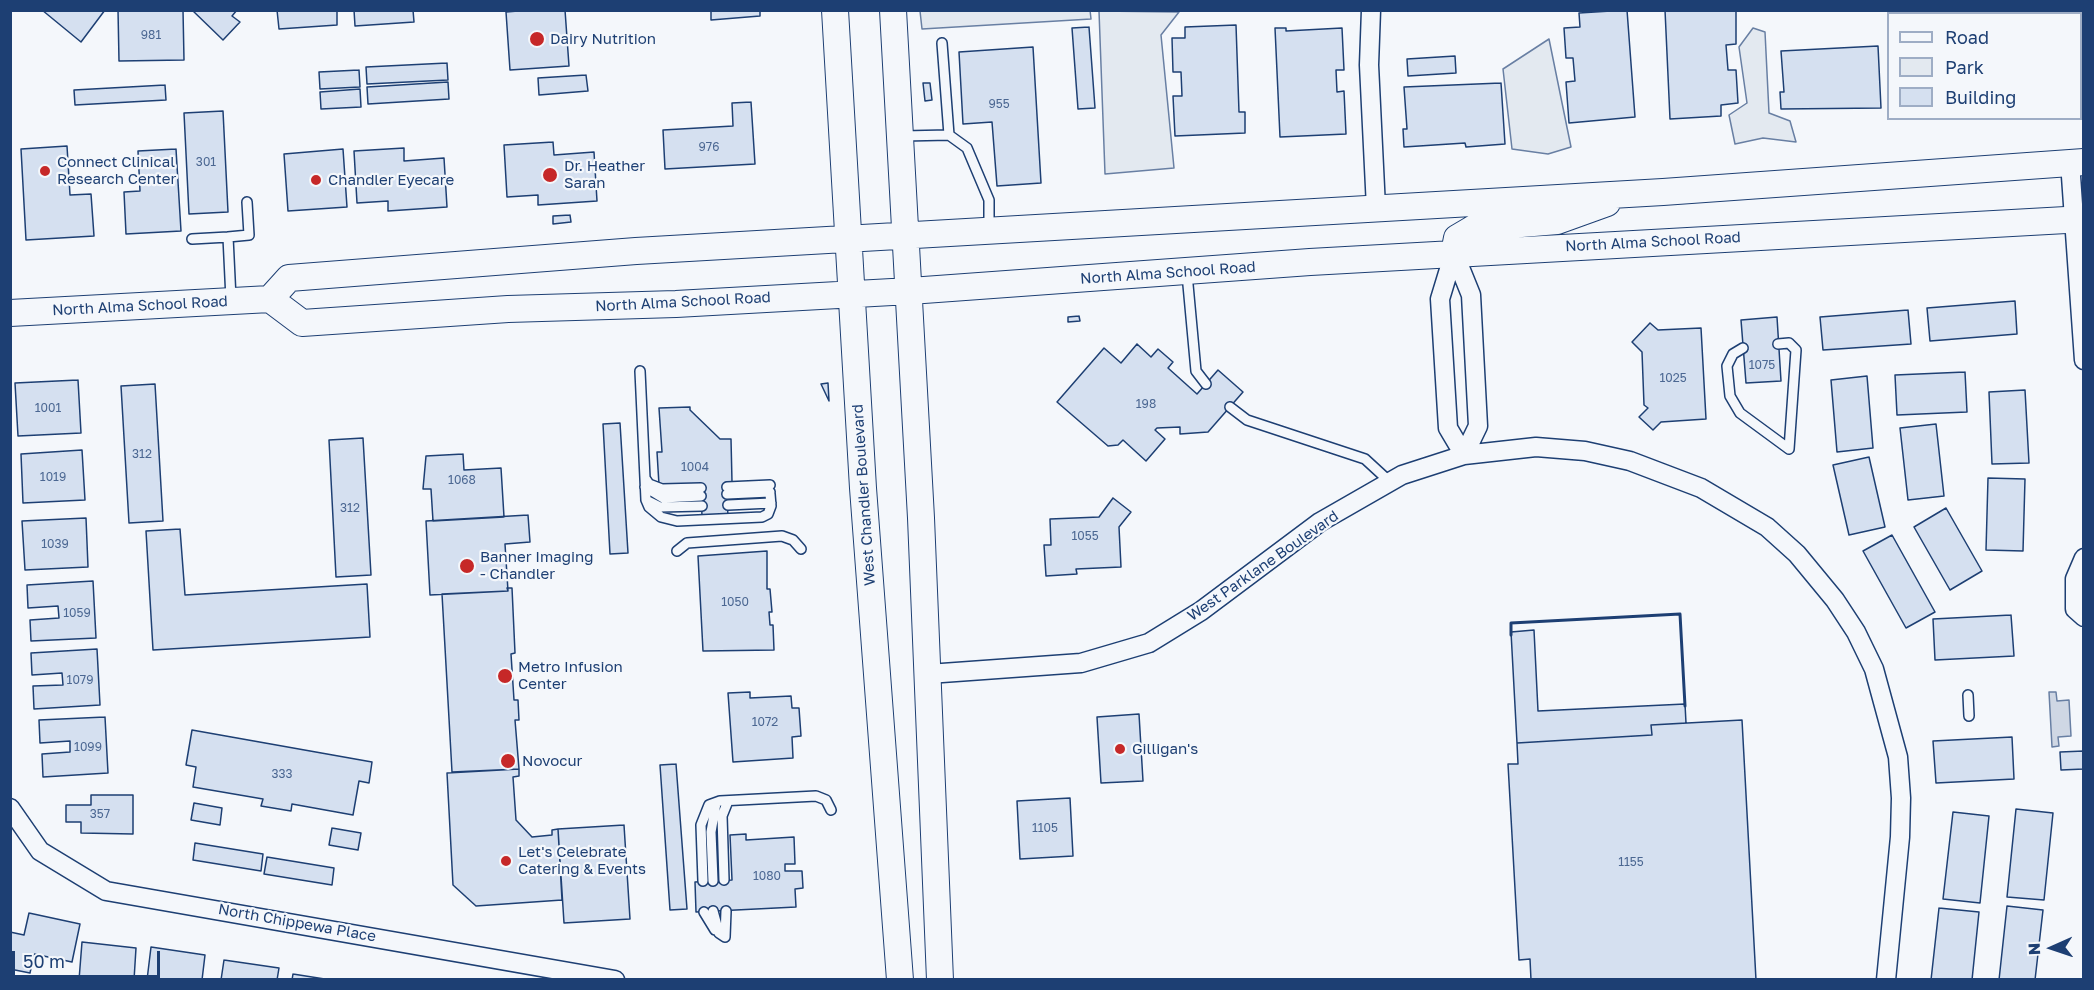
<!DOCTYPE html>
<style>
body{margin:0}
#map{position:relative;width:2094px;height:990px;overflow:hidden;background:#f4f7fb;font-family:"Golos Text",sans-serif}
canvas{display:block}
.frame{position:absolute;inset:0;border:12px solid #1d3f73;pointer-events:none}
.legend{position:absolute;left:1887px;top:12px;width:195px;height:108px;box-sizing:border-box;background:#f4f7fb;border:2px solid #9eadc5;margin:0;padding:8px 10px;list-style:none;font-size:18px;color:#1d3f73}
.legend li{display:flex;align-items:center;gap:12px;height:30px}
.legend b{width:30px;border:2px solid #9eadc5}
.north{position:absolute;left:2022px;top:918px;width:60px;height:60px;-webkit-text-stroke:4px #f4f7fb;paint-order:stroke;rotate:267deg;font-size:16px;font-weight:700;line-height:24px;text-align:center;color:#1d3f73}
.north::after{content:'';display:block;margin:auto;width:21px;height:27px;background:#1d3f73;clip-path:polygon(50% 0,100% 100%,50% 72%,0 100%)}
.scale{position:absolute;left:12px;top:951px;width:148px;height:27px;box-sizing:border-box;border:3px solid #1d3f73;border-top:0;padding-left:8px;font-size:18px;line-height:21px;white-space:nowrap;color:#1d3f73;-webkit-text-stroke:4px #f4f7fb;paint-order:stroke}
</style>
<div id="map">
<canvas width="2094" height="990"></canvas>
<div class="frame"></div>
<ul class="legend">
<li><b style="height:8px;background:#f4f7fb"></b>Road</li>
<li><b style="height:16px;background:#e3e9f0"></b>Park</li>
<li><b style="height:16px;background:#d5e0f0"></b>Building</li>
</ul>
<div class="north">N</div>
<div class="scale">50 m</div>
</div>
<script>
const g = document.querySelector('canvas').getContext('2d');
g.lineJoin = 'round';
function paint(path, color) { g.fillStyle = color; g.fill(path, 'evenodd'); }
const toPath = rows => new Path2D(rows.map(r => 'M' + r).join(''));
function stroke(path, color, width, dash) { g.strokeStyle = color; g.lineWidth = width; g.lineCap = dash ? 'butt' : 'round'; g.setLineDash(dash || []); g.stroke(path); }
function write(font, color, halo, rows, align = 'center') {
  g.font = font + ' "Golos Text",sans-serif'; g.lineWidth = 4.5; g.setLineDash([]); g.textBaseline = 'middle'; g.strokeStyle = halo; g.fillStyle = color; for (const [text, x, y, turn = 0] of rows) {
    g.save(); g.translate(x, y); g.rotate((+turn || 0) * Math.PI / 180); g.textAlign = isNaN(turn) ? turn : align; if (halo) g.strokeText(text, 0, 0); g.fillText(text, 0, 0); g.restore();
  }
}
const green = toPath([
 [1090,10,1091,19,922,29,920,11,1090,10],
 [1099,11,1179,12,1161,35,1174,168,1105,174,1099,11],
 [1753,28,1765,32,1769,113,1790,121,1796,142,1763,138,1735,144,1729,115,1747,103,1739,47,1753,28],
 [1549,39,1571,147,1548,154,1512,149,1503,69,1549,39]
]);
const water = toPath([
 [2049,692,2056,692,2057,701,2069,700,2071,736,2058,737,2059,746,2052,747,2049,692]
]);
const building = toPath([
 [42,10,105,10,81,42,42,10],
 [118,10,183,10,184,60,119,61,118,10],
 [192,10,237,10,232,16,240,22,223,40,192,10],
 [277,10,337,10,337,25,279,29,277,10],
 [354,10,413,10,414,22,355,26,354,10],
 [530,10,565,10,569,66,510,70,506,12,530,10],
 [711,10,760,10,760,16,711,20,711,10],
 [1627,10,1635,117,1569,123,1566,82,1575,81,1573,58,1566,58,1564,28,1580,27,1579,13,1627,10],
 [1665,10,1736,10,1736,44,1726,45,1728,70,1736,70,1738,103,1721,105,1721,116,1670,119,1665,10],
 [1934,10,2002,10,2002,14,1935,14,1934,10],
 [1236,25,1239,112,1245,112,1245,133,1175,136,1173,96,1182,96,1181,72,1173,72,1172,38,1185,38,1185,27,1236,25],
 [1089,27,1095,108,1078,109,1072,28,1089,27],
 [1275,28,1286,28,1286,31,1342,28,1344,70,1336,70,1337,92,1344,91,1346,134,1280,137,1275,28],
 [1878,46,1881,108,1781,109,1780,92,1784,92,1781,51,1878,46],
 [1033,47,1041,183,997,186,992,122,963,124,959,52,1033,47],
 [1455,56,1456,73,1408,76,1407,59,1455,56],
 [447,63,448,80,367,84,366,67,447,63],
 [359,70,360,87,320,89,319,72,359,70],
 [586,75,588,91,539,95,538,78,586,75],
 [448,82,449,99,368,104,367,87,448,82],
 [923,83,930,83,932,100,925,101,923,83],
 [1501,83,1505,144,1466,147,1465,143,1404,147,1403,129,1407,129,1404,87,1501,83],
 [165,85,166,100,75,105,74,90,165,85],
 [360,89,361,107,321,109,320,92,360,89],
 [751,102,755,164,665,169,663,130,733,126,732,103,751,102],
 [223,111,228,212,189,214,184,113,223,111],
 [553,142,554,155,594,152,597,201,538,205,538,195,507,197,504,145,553,142],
 [67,146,70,195,91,194,94,236,26,240,21,149,67,146],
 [404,148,404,161,444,158,447,207,388,211,388,201,357,203,354,151,404,148],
 [176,149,181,231,126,234,124,192,140,191,138,151,176,149],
 [343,149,347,207,288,211,284,154,343,149],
 [570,215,571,222,553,224,553,216,570,215],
 [2015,301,2017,334,1930,341,1927,308,2015,301],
 [1908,310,1911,344,1823,350,1820,317,1908,310],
 [1079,316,1080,321,1068,322,1068,317,1079,316],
 [1777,317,1781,381,1746,383,1741,320,1777,317],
 [1650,323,1658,330,1701,328,1706,419,1661,422,1653,430,1639,417,1648,408,1644,405,1642,352,1632,342,1650,323],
 [1137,344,1151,357,1158,349,1173,362,1168,368,1197,394,1218,370,1243,392,1208,432,1180,434,1180,427,1157,428,1155,430,1165,439,1146,461,1123,440,1118,445,1108,446,1057,402,1104,348,1121,363,1137,344],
 [1965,372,1967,412,1897,415,1895,375,1965,372],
 [1867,376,1873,448,1837,452,1831,380,1867,376],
 [78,380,81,433,18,436,15,383,78,380],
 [828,383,829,401,821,384,828,383],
 [155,384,163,521,129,523,121,386,155,384],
 [2025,390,2029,463,1992,464,1989,392,2025,390],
 [690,407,690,410,720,439,731,439,732,482,726,482,728,516,702,517,701,484,677,487,677,484,659,485,657,452,662,452,659,408,690,407],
 [620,423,628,553,610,554,603,424,620,423],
 [1936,424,1944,496,1908,500,1900,428,1936,424],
 [363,438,371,575,336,577,329,440,363,438],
 [82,450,85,500,23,503,21,454,82,450],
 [463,454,464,470,501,468,504,517,433,521,431,489,423,489,426,456,463,454],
 [1869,457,1885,527,1849,535,1833,465,1869,457],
 [1988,478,2025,479,2023,551,1986,550,1988,478],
 [1113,498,1131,512,1119,527,1121,567,1076,569,1077,574,1046,576,1044,545,1051,545,1050,519,1099,517,1113,498],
 [1946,508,1982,571,1950,590,1914,527,1946,508],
 [528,515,530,542,505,544,508,591,430,595,426,521,528,515],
 [86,518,88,567,25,570,22,521,86,518],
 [180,529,185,595,367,584,370,637,153,650,146,531,180,529],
 [1892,535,1935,612,1906,628,1863,551,1892,535],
 [767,551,767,589,770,589,772,612,769,612,770,625,773,625,774,650,703,651,698,556,767,551],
 [93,581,96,638,31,641,30,620,59,618,58,606,28,608,27,585,93,581],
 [507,588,512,588,515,653,511,654,514,700,518,700,519,720,515,720,519,769,452,772,442,594,508,591,507,588],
 [2011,615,2014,656,1935,660,1933,619,2011,615],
 [1534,630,1538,711,1685,704,1686,723,1651,725,1652,735,1517,743,1511,632,1534,630],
 [97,649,100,705,34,709,33,686,63,685,62,673,32,675,31,653,97,649],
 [750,692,750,698,791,696,792,708,799,708,801,736,792,737,793,758,733,762,728,693,750,692],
 [1139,714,1143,781,1101,783,1097,717,1139,714],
 [105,717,108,773,43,777,42,754,70,752,70,741,40,743,39,720,105,717],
 [1742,720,1756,980,1531,980,1530,959,1519,960,1508,764,1518,764,1517,743,1652,735,1651,725,1742,720],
 [192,730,372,762,369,783,359,781,353,815,292,804,291,811,261,806,263,799,193,787,196,767,186,765,192,730],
 [2012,737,2014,779,1936,783,1933,741,2012,737],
 [2084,751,2084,769,2061,770,2060,752,2084,751],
 [676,764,687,909,670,910,660,765,676,764],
 [519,769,519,776,513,777,516,820,532,837,552,835,552,830,558,829,562,900,476,906,453,885,447,773,519,769],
 [91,795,133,795,133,834,81,833,81,822,66,822,66,805,91,805,91,795],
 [1070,798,1073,856,1020,859,1017,801,1070,798],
 [194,803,222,808,220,825,191,820,194,803],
 [2016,809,2053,813,2044,900,2007,897,2016,809],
 [1953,812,1989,816,1980,903,1943,899,1953,812],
 [624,825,630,919,564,923,558,829,624,825],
 [332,828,361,833,358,850,329,845,332,828],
 [746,834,746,840,794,837,795,864,785,864,785,871,802,871,803,888,795,889,796,907,696,912,695,882,732,880,730,835,746,834],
 [195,843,263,854,261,871,193,860,195,843],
 [267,857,334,868,332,885,264,874,267,857],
 [2007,906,2043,910,2035,980,1999,980,2007,906],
 [1939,908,1979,912,1972,980,1931,980,1939,908],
 [29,913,80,924,72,962,34,954,30,973,10,969,10,932,24,935,29,913],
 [82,942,136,948,134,980,79,980,82,942],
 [151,947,205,955,202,980,147,980,151,947],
 [224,960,279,968,277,980,221,980,224,960],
 [293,974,331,980,292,980,293,974]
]);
const service = toPath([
 [942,43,949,135],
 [903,136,949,135,967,148,989,200,989,229],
 [228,237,249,235,247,202],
 [192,239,228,237,231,299],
 [1187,274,1196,371,1206,384],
 [1743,348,1733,354,1727,366,1730,396,1740,413,1789,449,1796,350,1789,343,1778,344],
 [640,371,646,500,649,507,661,517,677,521,762,517,768,514,771,506,770,494],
 [1230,407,1247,420,1365,459,1390,482],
 [645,478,649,484,662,489,701,488],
 [645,487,663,498,701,496],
 [727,487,770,485],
 [727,494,770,492],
 [646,500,660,507,702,506],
 [728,505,771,503],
 [677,551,687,543,782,536,793,540,801,549],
 [1968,695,1969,716],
 [724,880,722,816,728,801],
 [703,881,701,825,709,805,720,801,816,796,826,800,831,810],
 [713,881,711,832,716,803],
 [713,911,719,933,725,937],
 [704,912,715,930],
 [725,937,726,911]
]);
const minor = toPath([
 [1371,10,1369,65,1376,208],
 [2070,162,2084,360],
 [1454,253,1471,295,1478,426,1464,455],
 [1454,253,1440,299,1448,428,1464,455],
 [2084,558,2075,579,2075,609,2084,617],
 [928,674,1081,663,1149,643,1201,611,1320,522,1402,475,1464,455,1536,447,1585,451,1630,461,1701,488,1767,527,1797,554,1835,600,1856,632,1874,669,1898,757,1901,798,1900,837,1886,980],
 [10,808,40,851,106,891,615,980]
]);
const secondary = toPath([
 [835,10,863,488,900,980],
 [893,10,921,518,940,980],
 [1454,253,1457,238,1474,228,1557,221,1607,203],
 [270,299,289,278,636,251,1663,192,2084,162],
 [10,313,270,299,302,323,508,309,676,304,910,291,1310,262,2084,219]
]);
const wall = toPath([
 [1511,635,1511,623,1680,614,1685,706]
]);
const markers = [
 [537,39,8,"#c62828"],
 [45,171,6,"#c62828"],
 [550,175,8,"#c62828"],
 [316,180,6,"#c62828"],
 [467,566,8,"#c62828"],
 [505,676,8,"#c62828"],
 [1120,749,6,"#c62828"],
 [508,761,8,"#c62828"],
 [506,861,6,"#c62828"]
];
const numberNames = [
 ["981",151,35],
 ["955",999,104],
 ["976",709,147],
 ["301",206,162],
 ["1075",1762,365],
 ["1025",1673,378],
 ["198",1146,404],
 ["1001",48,408],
 ["312",142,454],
 ["1004",695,467],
 ["1019",53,477],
 ["1068",462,480],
 ["312",350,508],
 ["1055",1085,536],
 ["1039",55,544],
 ["1050",735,602],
 ["1059",77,613],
 ["1079",80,680],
 ["1072",765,722],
 ["1099",88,747],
 ["333",282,774],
 ["357",100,814],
 ["1105",1045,828],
 ["1155",1631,862],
 ["1080",767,876]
];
const poiNames = [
 ["Dairy Nutrition",550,39],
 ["Connect Clinical",57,162],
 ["Research Center",57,179],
 ["Dr. Heather",564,166],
 ["Saran",564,183],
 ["Chandler Eyecare",328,180],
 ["Banner Imaging",480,557],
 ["- Chandler",480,574],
 ["Metro Infusion",518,667],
 ["Center",518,684],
 ["Gilligan's",1132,749],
 ["Novocur",522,761],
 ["Let's Celebrate",518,852],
 ["Catering & Events",518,869]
];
const streetNames = [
 ["North Alma School Road",1653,242,-3],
 ["North Alma School Road",1168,273,-4],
 ["North Alma School Road",683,302,-3],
 ["North Alma School Road",140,306,-3],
 ["West Chandler Boulevard",864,495,-94],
 ["West Parklane Boulevard",1263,566,-35],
 ["North Chippewa Place",297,923,10]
];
paint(green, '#e3e9f0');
stroke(green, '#687fa3', 1.5);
paint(water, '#cfd7e4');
stroke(water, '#687fa3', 1.5);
paint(building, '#d5e0f0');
stroke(building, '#1d3f73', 1.5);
stroke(service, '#1d3f73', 12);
stroke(minor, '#1d3f73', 21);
stroke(secondary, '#1d3f73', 28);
stroke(service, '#f4f7fb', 9);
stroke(minor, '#f4f7fb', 18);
stroke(secondary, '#f4f7fb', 26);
stroke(wall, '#1d3f73', 3);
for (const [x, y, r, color] of markers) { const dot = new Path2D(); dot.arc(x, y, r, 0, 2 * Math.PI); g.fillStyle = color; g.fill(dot); stroke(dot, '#f4f7fb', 2); }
write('12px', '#4b6792', null, numberNames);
write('15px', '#1d3f73', '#f4f7fb', poiNames, 'left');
write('15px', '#1d3f73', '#f4f7fb', streetNames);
</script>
